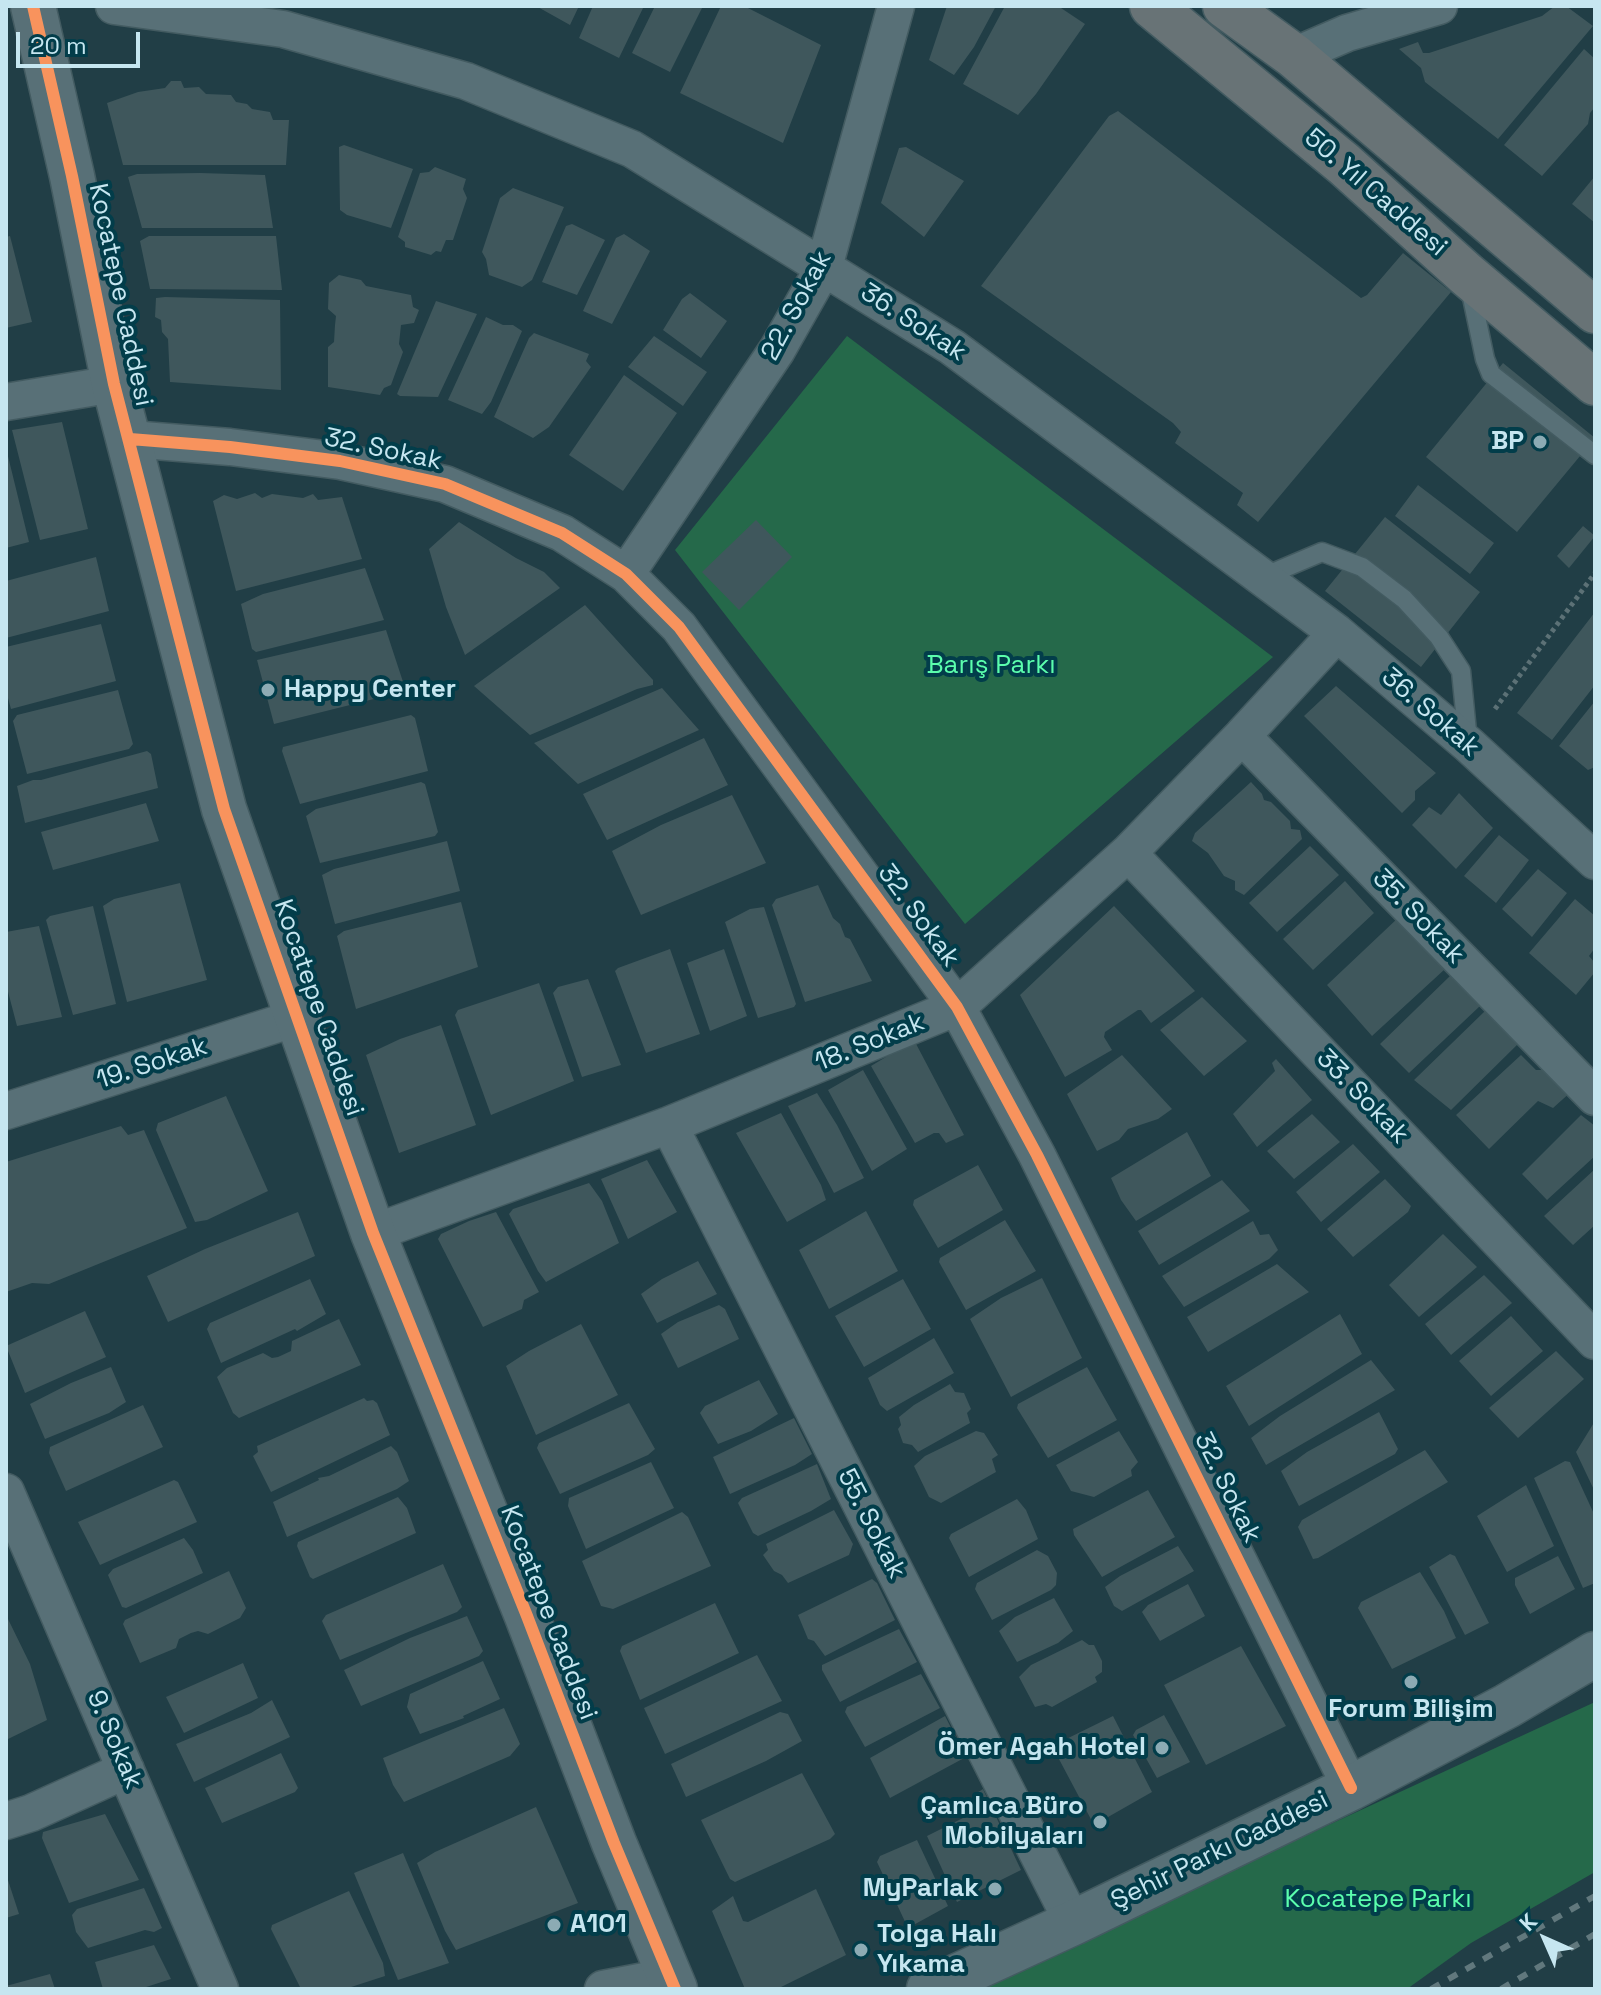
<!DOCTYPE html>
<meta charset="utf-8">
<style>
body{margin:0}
#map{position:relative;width:1601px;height:1995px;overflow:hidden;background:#213e46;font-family:"Space Grotesk",sans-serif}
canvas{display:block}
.frame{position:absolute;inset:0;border:8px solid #c6e6f0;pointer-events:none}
.north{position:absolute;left:1505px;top:1899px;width:80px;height:80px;-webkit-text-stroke:6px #023d4a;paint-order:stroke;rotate:315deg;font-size:22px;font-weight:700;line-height:32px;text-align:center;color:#c6e6f0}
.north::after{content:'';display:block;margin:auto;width:28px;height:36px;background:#c6e6f0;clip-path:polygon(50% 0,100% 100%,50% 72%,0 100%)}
.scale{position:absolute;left:16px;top:32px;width:124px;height:36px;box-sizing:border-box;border:4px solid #c6e6f0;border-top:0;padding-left:10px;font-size:24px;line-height:28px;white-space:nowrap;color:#c6e6f0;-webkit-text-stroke:6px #023d4a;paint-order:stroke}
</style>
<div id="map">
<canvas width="1601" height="1995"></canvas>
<div class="frame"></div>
<div class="north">K</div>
<div class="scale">20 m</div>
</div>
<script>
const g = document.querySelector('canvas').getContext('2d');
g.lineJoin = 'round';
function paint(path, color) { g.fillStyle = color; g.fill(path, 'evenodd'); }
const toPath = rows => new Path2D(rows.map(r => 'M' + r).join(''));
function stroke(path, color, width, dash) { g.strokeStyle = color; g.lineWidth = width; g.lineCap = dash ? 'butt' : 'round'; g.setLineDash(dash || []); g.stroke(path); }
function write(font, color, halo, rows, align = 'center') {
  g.font = font + ' "Space Grotesk",sans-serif'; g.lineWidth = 8; g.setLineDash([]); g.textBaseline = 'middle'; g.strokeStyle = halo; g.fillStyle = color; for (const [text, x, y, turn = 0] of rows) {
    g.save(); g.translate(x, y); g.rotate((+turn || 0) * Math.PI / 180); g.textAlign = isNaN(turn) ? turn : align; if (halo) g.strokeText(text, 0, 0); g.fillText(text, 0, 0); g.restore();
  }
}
const green = toPath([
 [847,336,1273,657,965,924,675,550],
 [1595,1702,1595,1872,1471,1943,1407,1989,973,1989]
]);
const building = toPath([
 [536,6,579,6,570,25],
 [593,6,644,6,619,58,579,38],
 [655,6,703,6,670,72,632,53],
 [721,6,744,6,821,45,783,143,680,93],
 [947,6,996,6,974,47,954,75,929,60],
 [1005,6,1058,6,1085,24,1036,94,1018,115,963,84],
 [1555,6,1566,6,1593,26,1498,139,1425,82,1421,68,1399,49,1418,42,1423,53,1429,53,1542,16],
 [1584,49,1595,59,1595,107,1590,113,1588,124,1542,176,1504,145],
 [171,81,181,81,184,88,199,87,206,94,231,95,236,102,247,104,252,109,270,112,273,120,289,120,286,165,123,165,107,103,138,92,165,88],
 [1118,111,1361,298,1367,295,1403,253,1451,292,1258,522,1237,505,1243,493,1175,443,1181,432,1173,423,981,286,1109,116],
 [344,145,413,169,391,228,347,215,340,210,339,147],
 [906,147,964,181,924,237,881,203,899,148],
 [435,167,466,179,463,189,467,198,453,240,446,240,441,252,436,251,431,255,405,247,405,242,398,237,420,173,429,172],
 [200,173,265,175,273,228,142,228,128,177,137,174],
 [1595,176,1595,223,1572,204],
 [513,188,564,207,532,280,522,287,489,275,486,259,482,252,500,198],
 [572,224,605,240,577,295,542,282,566,226],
 [624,234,650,251,612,324,583,311,616,238],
 [10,236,32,322,6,328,6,237],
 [149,236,276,236,282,290,150,289,140,241],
 [339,275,361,280,366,286,411,295,413,307,419,310,414,323,401,325,399,344,403,352,391,385,384,388,380,395,328,387,328,347,334,342,335,325,336,316,328,309,329,283],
 [690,293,727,321,701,358,663,330,682,299],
 [165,297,280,300,281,390,170,382,168,339,162,332,161,320,155,317,156,298],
 [436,301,477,314,438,397,400,396,397,394],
 [486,317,503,325,513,325,522,331,491,402,482,414,448,400],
 [534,333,589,354,586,361,591,367,549,427,533,438,494,417,529,338],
 [654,336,707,372,683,406,628,367],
 [1503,363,1595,438,1517,532,1426,457],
 [624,375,677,413,623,491,569,455],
 [62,422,88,529,40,540,12,430],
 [6,448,29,542,6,548],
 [1418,485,1494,543,1470,574,1395,516],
 [255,493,262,498,272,494,303,498,313,494,318,500,342,497,362,559,236,591,213,501,224,495,237,499],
 [1385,517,1480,592,1421,667,1325,591],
 [756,520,792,557,739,610,702,572],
 [459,522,516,558,544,572,560,588,465,655,446,607,429,549],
 [1583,526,1595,536,1569,568,1557,556],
 [96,557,109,611,6,638,6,581],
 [365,568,384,620,256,652,252,649,241,604,263,594],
 [585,605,653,680,653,685,637,689,530,735,474,686],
 [1595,612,1595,685,1552,740,1517,713],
 [101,624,116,681,11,709,6,691,6,647],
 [386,630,406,691,274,724,257,660],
 [1336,686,1436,773,1415,791,1415,800,1402,813,1304,716],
 [662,688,699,730,578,784,534,743],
 [118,690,133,744,129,749,27,774,13,721,17,715],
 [1595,701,1595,767,1588,770,1559,746],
 [411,715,415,718,428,771,300,804,282,751,283,747],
 [704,738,728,785,607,840,583,794],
 [147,751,151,754,158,788,25,823,17,786,33,780,41,780],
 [421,782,425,784,438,832,435,836,320,863,306,816,316,809],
 [1251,782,1262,794,1264,800,1271,802,1290,821,1291,829,1300,830,1302,839,1244,895,1235,890,1235,881,1224,876,1208,853,1192,841,1195,833],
 [1459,793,1493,828,1456,869,1412,825,1429,807,1441,815],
 [732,795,766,863,641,915,612,851,661,825],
 [146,803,159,841,53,870,41,832],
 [1499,835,1529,860,1496,903,1464,876],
 [447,841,460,891,335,924,322,875,334,869],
 [1310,846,1339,875,1277,932,1249,903],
 [1538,869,1567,893,1532,937,1502,909],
 [1345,881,1374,913,1313,970,1283,939],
 [180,883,207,980,127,1002,103,906,114,899],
 [818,885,833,918,840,924,845,937,850,939,872,981,805,1002,772,905,776,899],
 [1575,899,1595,916,1595,948,1589,956,1595,963,1595,972,1576,995,1529,953],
 [461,902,478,967,356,1009,337,936,344,931],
 [93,906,116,1004,73,1015,46,920,50,916],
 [1114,906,1195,991,1151,1023,1141,1010,1138,1010,1105,1032,1104,1037,1112,1050,1065,1077,1020,995],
 [764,907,796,1004,794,1007,758,1018,725,922,750,909],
 [1399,917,1445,969,1372,1036,1327,985],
 [39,926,62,1017,17,1026,6,984,6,932],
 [670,949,700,1034,646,1053,615,971,618,968],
 [724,949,747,1016,710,1031,687,963],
 [1450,976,1480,1006,1409,1073,1380,1044],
 [588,979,621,1065,582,1077,553,993,558,987],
 [539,983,574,1081,491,1115,455,1015,458,1010],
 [1202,997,1247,1041,1204,1076,1160,1030],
 [1485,1011,1519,1043,1451,1110,1414,1080],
 [441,1025,476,1125,399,1153,366,1055,400,1039],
 [914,1040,964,1135,946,1143,939,1133,934,1133,915,1143,871,1066],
 [1122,1055,1172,1109,1158,1119,1128,1129,1119,1140,1097,1151,1067,1094],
 [1521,1055,1536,1070,1545,1070,1572,1091,1553,1108,1538,1101,1489,1149,1456,1115],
 [1276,1059,1312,1100,1257,1147,1233,1114,1275,1071,1272,1063],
 [863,1070,907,1149,872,1171,828,1090],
 [817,1093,837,1125,864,1178,834,1193,788,1106],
 [226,1096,268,1191,207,1220,195,1222,156,1130,158,1123],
 [781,1113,821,1185,826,1200,787,1222,736,1133],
 [1312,1114,1340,1142,1294,1179,1267,1151],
 [1581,1115,1595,1126,1595,1156,1547,1200,1522,1174],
 [121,1126,128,1135,144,1130,187,1228,49,1284,32,1283,6,1292,6,1162],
 [1187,1132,1211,1176,1136,1221,1121,1200,1111,1178],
 [1353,1144,1380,1172,1321,1222,1296,1192],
 [647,1160,677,1212,628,1239,601,1179],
 [978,1165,1003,1210,938,1248,913,1205,914,1200],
 [1595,1169,1595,1225,1573,1245,1544,1216],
 [1385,1179,1411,1206,1408,1212,1353,1257,1327,1229],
 [1222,1180,1250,1211,1159,1265,1138,1231],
 [589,1183,602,1201,619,1243,546,1282,538,1271,509,1214,513,1209],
 [866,1211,898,1271,829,1309,799,1250],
 [298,1212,315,1256,168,1322,147,1276,205,1249],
 [496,1212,539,1292,524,1300,522,1309,483,1327,438,1239,441,1234,469,1221],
 [1005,1220,1036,1271,966,1310,939,1262,940,1258],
 [1253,1221,1260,1235,1269,1234,1278,1250,1269,1259,1184,1307,1162,1276],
 [1443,1234,1477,1267,1419,1317,1389,1285],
 [698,1261,717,1294,657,1323,641,1294,662,1279],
 [1277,1264,1309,1292,1208,1352,1187,1317],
 [1484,1275,1512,1303,1451,1355,1425,1324],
 [1042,1278,1082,1358,1011,1397,970,1319,1001,1298],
 [310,1279,326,1314,297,1331,295,1329,221,1363,207,1329,210,1323],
 [903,1279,931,1329,864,1367,835,1316],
 [719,1305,725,1309,739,1339,678,1368,661,1334,678,1322],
 [85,1311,106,1357,25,1393,6,1346],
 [1340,1314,1362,1354,1249,1426,1226,1386],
 [1511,1316,1543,1351,1491,1396,1459,1361],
 [339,1319,361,1365,239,1418,233,1413,217,1377,227,1368,263,1353,272,1358,278,1357,291,1351,292,1341],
 [581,1324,618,1395,536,1435,506,1366,529,1351],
 [934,1338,954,1373,887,1411,880,1405,868,1378],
 [1556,1351,1584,1379,1518,1438,1489,1408],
 [1371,1360,1395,1390,1266,1465,1251,1438,1280,1416],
 [111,1367,126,1402,109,1413,45,1439,30,1404,71,1383],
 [1087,1367,1117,1420,1048,1458,1017,1408,1018,1404],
 [759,1380,778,1414,751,1431,718,1444,700,1413,705,1406],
 [950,1384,955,1392,964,1393,971,1409,967,1413,970,1423,918,1452,912,1445,903,1443,898,1429,901,1425,899,1417,914,1405],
 [364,1398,367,1401,373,1400,377,1403,390,1435,271,1492,253,1456,258,1452,257,1446],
 [629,1403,655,1449,648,1455,560,1494,537,1448,539,1443],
 [143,1405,163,1447,66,1491,49,1453,50,1447],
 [1379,1412,1398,1449,1395,1454,1299,1506,1281,1471,1307,1452],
 [794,1418,812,1454,795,1465,730,1494,713,1457],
 [1595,1421,1595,1492,1576,1452],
 [976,1431,984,1433,998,1455,992,1459,996,1472,941,1503,929,1497,914,1466,925,1456],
 [1119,1431,1138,1462,1131,1470,1132,1476,1094,1497,1071,1491,1056,1465],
 [391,1446,397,1452,409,1481,397,1489,287,1537,273,1502,319,1480,318,1478,329,1476],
 [1425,1450,1448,1482,1318,1558,1313,1559,1298,1527,1302,1520],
 [1565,1461,1570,1462,1595,1516,1595,1583,1583,1588,1534,1478],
 [651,1462,674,1508,586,1549,568,1506,569,1498],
 [817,1464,831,1499,811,1511,758,1536,753,1533,738,1503,742,1498],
 [174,1480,178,1482,197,1522,100,1565,78,1522],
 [1526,1485,1554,1546,1507,1572,1477,1516],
 [1148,1490,1175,1537,1102,1577,1074,1535,1073,1529],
 [398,1497,407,1508,416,1533,313,1579,310,1577,297,1546,298,1542],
 [1017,1499,1026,1510,1038,1539,969,1577,949,1538,951,1534],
 [834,1510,853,1544,849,1555,788,1583,782,1575,774,1571,763,1555,768,1550,766,1544],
 [682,1512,688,1517,711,1566,613,1609,601,1606,582,1561],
 [184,1538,193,1550,203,1573,126,1608,122,1607,108,1575,113,1569],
 [1178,1546,1194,1571,1122,1611,1114,1606,1105,1587,1120,1576],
 [1037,1550,1048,1556,1057,1573,1056,1585,1051,1590,992,1620,975,1589,977,1583],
 [1450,1554,1455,1556,1489,1623,1465,1635,1429,1567],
 [1558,1556,1575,1589,1530,1614,1515,1585,1515,1578],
 [443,1564,462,1607,457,1612,340,1660,322,1621,326,1615],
 [229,1571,246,1608,240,1618,208,1634,198,1631,191,1633,179,1639,176,1648,140,1663,123,1624,125,1620],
 [1420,1572,1444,1611,1456,1638,1392,1669,1358,1608,1361,1602],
 [872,1579,877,1583,895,1620,825,1656,814,1641,808,1639,798,1615],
 [1188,1584,1205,1616,1160,1641,1142,1612,1148,1605],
 [1054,1598,1073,1631,1058,1643,1017,1662,999,1631,1015,1617],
 [715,1603,739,1653,640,1700,620,1651,622,1646],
 [467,1616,483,1651,479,1656,361,1706,344,1670,410,1638],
 [8,1619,30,1664,47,1720,6,1740,6,1620],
 [899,1629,917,1662,840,1702,822,1670,822,1665],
 [1082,1640,1089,1645,1094,1645,1102,1661,1102,1672,1095,1677,1097,1682,1052,1707,1046,1704,1035,1707,1019,1677,1031,1665],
 [1241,1646,1286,1726,1206,1765,1164,1685],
 [757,1655,782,1701,665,1754,644,1708],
 [483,1661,500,1699,463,1716,464,1718,420,1734,407,1707,410,1694],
 [243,1663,258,1698,184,1733,166,1697],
 [921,1674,940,1708,865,1747,845,1712,847,1707],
 [272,1700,290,1737,194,1782,176,1744,251,1713],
 [504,1708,520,1744,510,1756,404,1802,393,1785,383,1758],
 [780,1712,788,1714,802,1741,766,1761,686,1797,671,1764],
 [1164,1715,1190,1762,1157,1778,1133,1735,1136,1730],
 [945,1716,966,1757,890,1798,870,1758],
 [1113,1716,1152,1792,1094,1825,1052,1746],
 [281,1753,298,1788,295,1792,222,1823,205,1788],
 [802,1773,835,1834,830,1839,735,1882,730,1879,701,1820],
 [983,1789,1021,1870,957,1902,927,1836,975,1812,977,1808,972,1796],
 [536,1807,578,1903,456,1950,445,1931,417,1863,435,1852],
 [105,1814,139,1880,69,1903,42,1838,43,1832],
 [917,1840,948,1906,908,1928,877,1862,880,1856],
 [403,1853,449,1963,398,1980,354,1873],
 [6,1874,19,1914,6,1918],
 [144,1888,162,1928,154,1932,145,1930,88,1948,76,1932,72,1915,77,1909],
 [816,1889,846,1955,777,1989,765,1987,745,1989,712,1911,733,1896,743,1921,748,1922],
 [349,1891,383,1963,385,1976,345,1989,301,1989,271,1929,272,1925],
 [154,1945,171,1979,140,1989,103,1989,95,1962],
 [50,1974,55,1989,6,1989,6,1986]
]);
const path = toPath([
 [1495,709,1595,573]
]);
const service = toPath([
 [1470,288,1485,359,1491,374,1595,455],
 [1263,577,1322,552,1362,567,1404,599,1439,637,1461,671,1468,742]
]);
const minor = toPath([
 [114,6,283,29,466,81,632,149,952,347,1337,633,1469,745,1595,861],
 [1294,56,1347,33,1439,6],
 [6,402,114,384],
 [130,439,230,447,340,461,445,484,562,533,626,574,679,627,957,1007,1037,1155,1351,1788],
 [626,574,777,350,824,267,896,6],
 [1242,736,1595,1097],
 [1128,853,1595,1341],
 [6,1111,299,1017],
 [669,1125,1073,1923],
 [373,1233,669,1125,957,1007,1128,853,1242,736,1337,633],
 [6,1492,220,1989],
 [6,1821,31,1813,126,1770],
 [603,1989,671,1976]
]);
const tertiary = toPath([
 [33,6,72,176,114,384,224,809,373,1233,527,1616,614,1843,675,1989]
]);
const secondary = toPath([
 [929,1989,1073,1923,1351,1788,1507,1706,1595,1654]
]);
const primary = toPath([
 [1152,6,1344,164,1466,274,1595,383],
 [1225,6,1294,56,1595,311]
]);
const rail = toPath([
 [1431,1989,1595,1896],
 [1501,1989,1595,1934]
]);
const cycleway = toPath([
 [33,6,72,176,114,384,224,809,373,1233,527,1616,614,1843,675,1989],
 [130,439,230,447,340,461,445,484,562,533,626,574,679,627,957,1007,1037,1155,1351,1788]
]);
const markers = [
 [1540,442,8,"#8cabb4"],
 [268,690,8,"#8cabb4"],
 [1411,1682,8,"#8cabb4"],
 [1162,1748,8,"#8cabb4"],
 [1100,1822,8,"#8cabb4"],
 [995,1889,8,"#8cabb4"],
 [554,1925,8,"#8cabb4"],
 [861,1950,8,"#8cabb4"]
];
const streetNames = [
 ["50. Yıl Caddesi",1375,193,41],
 ["Kocatepe Caddesi",120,295,78],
 ["22. Sokak",797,306,-62],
 ["36. Sokak",913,323,33],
 ["32. Sokak",383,450,12],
 ["36. Sokak",1430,713,41],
 ["32. Sokak",918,916,54],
 ["35. Sokak",1418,917,46],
 ["Kocatepe Caddesi",318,1008,71],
 ["18. Sokak",870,1043,-22],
 ["19. Sokak",152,1064,-18],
 ["33. Sokak",1362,1097,46],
 ["32. Sokak",1227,1488,64],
 ["55. Sokak",871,1524,63],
 ["Kocatepe Caddesi",548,1613,69],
 ["9. Sokak",114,1740,67],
 ["Şehir Parkı Caddesi",1220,1851,-26]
];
const poiNames = [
 ["BP",1524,442],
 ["Happy Center",284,690,"left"],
 ["Forum Bilişim",1411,1710,"center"],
 ["Ömer Agah Hotel",1146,1748],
 ["Çamlıca Büro",1084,1807],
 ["Mobilyaları",1084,1837],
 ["MyParlak",979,1889],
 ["A101",570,1925,"left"],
 ["Tolga Halı",877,1935,"left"],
 ["Yıkama",877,1965,"left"]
];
const parkNames = [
 ["Barış Parkı",991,666],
 ["Kocatepe Parkı",1378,1900]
];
paint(green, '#25694a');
paint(building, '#3f575c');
stroke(service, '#435b61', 21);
stroke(minor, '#435b61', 39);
stroke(tertiary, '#435b61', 47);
stroke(secondary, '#435b61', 47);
stroke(primary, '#435b61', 47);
stroke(path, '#5c7176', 5, [4, 4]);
stroke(service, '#587077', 18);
stroke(minor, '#587077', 36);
stroke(tertiary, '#587077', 44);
stroke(secondary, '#587077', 44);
stroke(primary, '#687376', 44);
stroke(rail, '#61787d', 6, [10, 10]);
stroke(cycleway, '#f8935d', 12);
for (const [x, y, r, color] of markers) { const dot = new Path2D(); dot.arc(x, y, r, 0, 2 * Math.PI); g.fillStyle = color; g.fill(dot); stroke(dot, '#023d4a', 3); }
write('26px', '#c6e6f0', '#023d4a', streetNames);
write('bold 26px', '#c6e6f0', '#023d4a', poiNames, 'right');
write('26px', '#5bfead', '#023d4a', parkNames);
</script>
